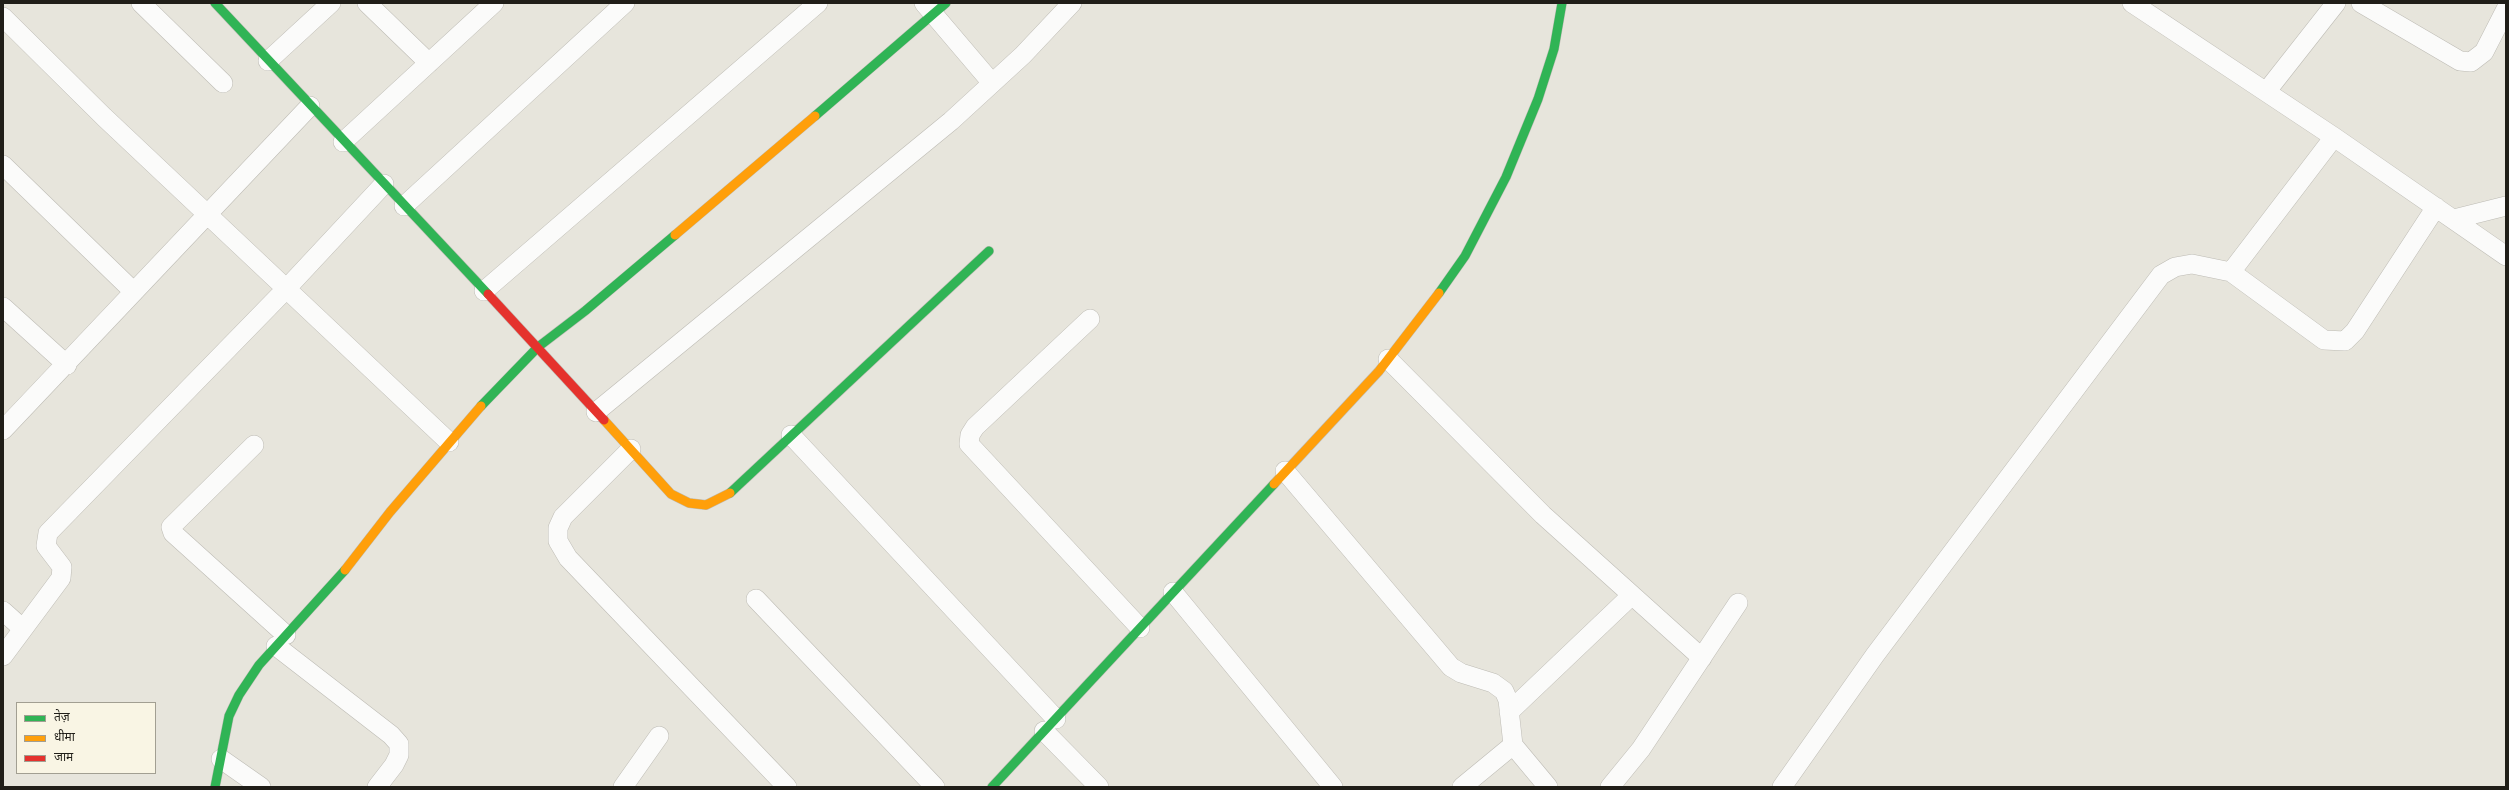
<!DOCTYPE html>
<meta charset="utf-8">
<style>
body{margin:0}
#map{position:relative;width:2509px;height:790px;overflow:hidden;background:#e7e5dc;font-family:Signika,"Noto Sans Devanagari",sans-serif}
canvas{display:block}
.frame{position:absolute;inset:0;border:4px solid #201e18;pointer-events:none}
.legend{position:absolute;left:16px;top:702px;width:140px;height:72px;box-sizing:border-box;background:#f9f5e4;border:1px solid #a29f92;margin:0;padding:5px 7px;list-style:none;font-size:12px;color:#201e18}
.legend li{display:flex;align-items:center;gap:8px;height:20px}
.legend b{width:20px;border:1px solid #a29f92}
</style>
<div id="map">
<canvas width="2509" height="790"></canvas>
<div class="frame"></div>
<ul class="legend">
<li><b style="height:5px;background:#30b455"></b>तेज़</li>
<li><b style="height:5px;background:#ff9f0a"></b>धीमा</li>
<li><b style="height:5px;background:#e5322d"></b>जाम</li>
</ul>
</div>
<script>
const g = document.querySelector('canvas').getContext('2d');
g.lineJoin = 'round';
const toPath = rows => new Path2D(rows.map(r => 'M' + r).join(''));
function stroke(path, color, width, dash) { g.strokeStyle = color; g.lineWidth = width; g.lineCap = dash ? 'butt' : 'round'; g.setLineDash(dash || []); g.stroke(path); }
const street = toPath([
 [141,3,223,83],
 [367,3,429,63],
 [924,3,992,83],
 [2132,3,2334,137,2506,256],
 [2361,3,2460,61,2471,62,2484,52,2506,9],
 [3,17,104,117,449,442],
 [268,61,331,3],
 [2266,92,2336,3],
 [343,142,494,3],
 [3,165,134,292],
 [404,206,625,3],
 [2454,219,2506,206],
 [2231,272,2334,137],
 [484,291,818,3],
 [3,307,67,365],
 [1090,319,975,427,970,435,969,444,1140,628],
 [1388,359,1543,515,1702,658],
 [596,412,951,121,1023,55,1072,3],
 [3,430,310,106],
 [791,435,1056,719],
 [254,445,171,527,173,533,286,635],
 [631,449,563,517,558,528,558,541,568,558,787,787],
 [1285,471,1451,667,1461,673,1493,683,1504,691,1508,700,1513,745,1548,787],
 [1173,592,1333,787],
 [756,599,935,787],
 [3,611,23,629],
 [276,646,391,735,399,744,399,755,394,765,377,787],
 [3,656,61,578,62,567,46,546,48,533,287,288,384,184],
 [1509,712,1632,595],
 [1044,731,1099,787],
 [221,759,261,787],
 [623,787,659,736],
 [1462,787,1513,745],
 [1610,787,1641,749,1738,603],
 [1782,787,1875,655,2161,275,2175,267,2192,264,2231,272,2324,340,2345,341,2355,331,2436,207]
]);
const fast = toPath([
 [215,3,488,294],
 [815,116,946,3],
 [1439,293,1465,256,1506,177,1538,99,1554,49,1562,3],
 [481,406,538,347,585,311,675,235],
 [730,493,989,251],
 [215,787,229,716,239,695,259,665,345,570],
 [992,787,1274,484]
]);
const slow = toPath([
 [675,235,815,116],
 [604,420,671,494,689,503,706,505,730,493],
 [1274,484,1379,371,1439,293],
 [345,570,390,512,481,406]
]);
const jam = toPath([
 [488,294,604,420]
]);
stroke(street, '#bdbbb4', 20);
stroke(fast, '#bdbbb4', 10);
stroke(slow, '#bdbbb4', 10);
stroke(jam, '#bdbbb4', 10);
stroke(street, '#fbfbfa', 19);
stroke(fast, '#30b455', 9);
stroke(slow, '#ff9f0a', 9);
stroke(jam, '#e5322d', 9);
</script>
